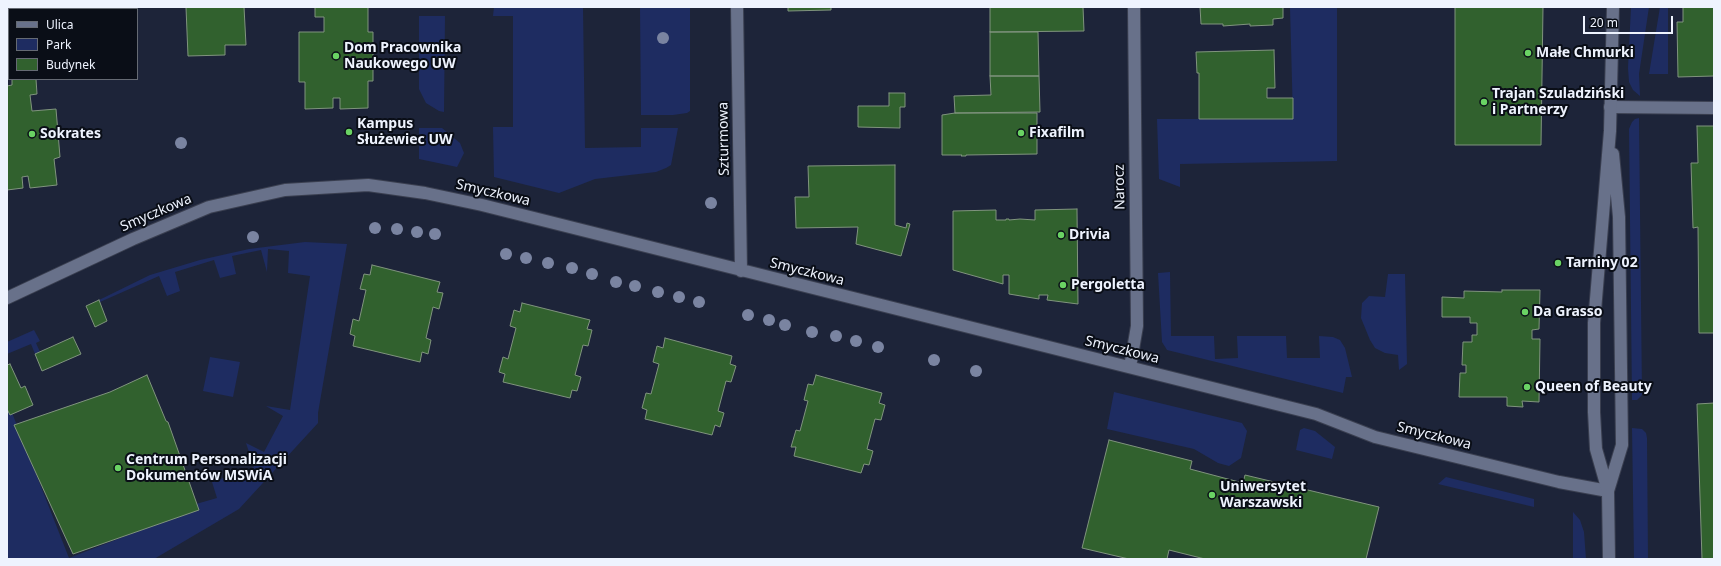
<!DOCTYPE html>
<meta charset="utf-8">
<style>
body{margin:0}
#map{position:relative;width:1721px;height:566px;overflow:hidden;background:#1d2439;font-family:"Noto Sans",sans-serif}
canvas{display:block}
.frame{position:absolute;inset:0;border:8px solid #eef3fe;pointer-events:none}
.legend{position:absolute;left:8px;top:8px;width:130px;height:72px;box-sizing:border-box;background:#0a0e17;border:1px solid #656a73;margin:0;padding:5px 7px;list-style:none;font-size:12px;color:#eef3fe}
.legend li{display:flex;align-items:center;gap:8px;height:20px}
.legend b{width:20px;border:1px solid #656a73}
.scale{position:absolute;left:1583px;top:16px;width:90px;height:18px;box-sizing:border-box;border:2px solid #eef3fe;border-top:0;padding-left:5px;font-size:12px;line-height:14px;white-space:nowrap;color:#eef3fe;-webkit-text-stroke:3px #0a0e17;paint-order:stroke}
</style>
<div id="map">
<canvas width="1721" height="566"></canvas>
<div class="frame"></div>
<ul class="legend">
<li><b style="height:5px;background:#68718a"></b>Ulica</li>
<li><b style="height:11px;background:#1e2c61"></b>Park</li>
<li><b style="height:11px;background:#31612e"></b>Budynek</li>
</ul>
<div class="scale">20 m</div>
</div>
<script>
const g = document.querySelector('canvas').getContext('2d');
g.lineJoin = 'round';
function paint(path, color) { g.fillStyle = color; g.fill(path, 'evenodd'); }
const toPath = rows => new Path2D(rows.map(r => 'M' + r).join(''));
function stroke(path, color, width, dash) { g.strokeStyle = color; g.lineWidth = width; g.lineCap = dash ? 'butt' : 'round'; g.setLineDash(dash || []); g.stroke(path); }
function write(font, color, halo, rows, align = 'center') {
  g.font = font + ' "Noto Sans",sans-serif'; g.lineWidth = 4; g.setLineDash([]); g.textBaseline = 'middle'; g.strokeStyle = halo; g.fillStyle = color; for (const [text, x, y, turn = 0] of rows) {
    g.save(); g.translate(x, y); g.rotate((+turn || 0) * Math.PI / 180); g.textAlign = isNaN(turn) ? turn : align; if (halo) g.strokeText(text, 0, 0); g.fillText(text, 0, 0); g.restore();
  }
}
const green = toPath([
 [494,7,583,7,585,148,641,147,641,128,678,128,671,165,666,168,656,172,595,179,559,193,494,177,493,127,513,127,513,16,493,16],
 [640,7,690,7,690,111,687,113,673,115,641,115],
 [1290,7,1337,7,1337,161,1180,164,1180,187,1159,179,1157,119,1293,119],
 [1631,7,1649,7,1639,74,1640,96,1633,90,1629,82,1628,68],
 [1660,7,1668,7,1668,74,1649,74],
 [419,16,445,16,444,112,439,111,426,103,419,89],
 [1639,118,1642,395,1637,400,1632,400,1629,129,1632,122,1635,119],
 [419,128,442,128,460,143,464,153,457,167,419,159],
 [305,242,347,244,318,413,318,423,239,509,154,559,7,559,7,400,69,558,198,508,196,504,217,498,212,482,254,467,246,443,264,452,283,416,266,406,290,410,310,276,288,273,289,251,268,249,267,272,261,250,232,256,236,274,220,278,214,260,175,272,180,291,167,296,159,276,100,302,99,300,150,275,200,260,249,249],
 [1170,272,1171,336,1214,336,1215,359,1238,358,1237,336,1286,336,1287,358,1320,358,1319,336,1333,337,1340,340,1345,348,1352,377,1346,377,1343,393,1167,350,1162,342,1158,273],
 [1388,274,1405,274,1407,364,1399,370,1398,355,1385,353,1375,348,1370,340,1361,318,1362,303,1369,296,1385,297],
 [34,330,40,341,36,343,40,352,35,354,31,344,7,354,7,342],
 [210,357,240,362,233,397,203,391],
 [1114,392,1242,423,1247,431,1241,458,1229,466,1218,463,1194,449,1107,429],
 [1304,428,1315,431,1335,447,1332,459,1296,450,1300,430],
 [1632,428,1642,429,1646,433,1647,438,1648,559,1634,559],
 [1446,477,1534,499,1534,507,1438,484],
 [1573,512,1580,520,1584,532,1586,559,1573,559]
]);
const building = toPath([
 [7,7,70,7,70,9,9,9,9,48,7,48,7,7],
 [186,7,244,7,246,45,225,45,225,55,188,56,186,7],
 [315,7,368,7,368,32,373,32,373,81,368,81,368,108,340,109,340,98,333,98,333,108,305,109,305,82,299,82,299,32,324,32,324,17,315,17,315,7],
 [788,7,831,7,831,10,788,11,788,7],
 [990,7,1083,7,1084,31,990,32,990,7],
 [1200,7,1283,7,1283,18,1273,19,1273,25,1250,26,1250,24,1223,26,1223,24,1201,24,1200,7],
 [1455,7,1543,7,1541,145,1455,145,1455,7],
 [1683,7,1714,7,1714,76,1678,77,1677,22,1683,22,1683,7],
 [990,32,1038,32,1039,76,990,76,990,32],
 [1274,50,1275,88,1267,88,1267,98,1293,98,1293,119,1199,119,1199,73,1197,73,1196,52,1274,50],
 [990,76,1039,76,1040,112,955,113,954,96,991,95,990,76],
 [12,79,36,79,37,94,30,95,32,111,56,109,60,157,54,159,57,185,30,188,28,176,22,177,23,188,7,190,7,86,12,85,12,79],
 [889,93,905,93,905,107,900,107,900,128,858,127,858,106,889,106,889,93],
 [955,113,1037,113,1037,154,966,155,966,156,961,156,962,155,942,155,942,115,955,113],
 [1697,126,1714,126,1714,333,1699,333,1698,227,1693,228,1691,163,1698,163,1697,126],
 [895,165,895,225,906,228,907,223,910,224,901,256,856,244,858,227,796,228,795,197,809,197,808,166,895,165],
 [1077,209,1078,304,1047,300,1048,295,1039,295,1039,299,1009,294,1009,275,1003,275,1003,284,953,270,953,211,996,210,996,220,1006,220,1006,219,1009,219,1009,220,1020,219,1035,220,1035,210,1077,209],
 [372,265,440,282,437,292,443,293,439,309,433,307,426,338,431,340,428,354,422,352,420,362,353,346,355,336,350,334,353,319,359,321,366,290,360,289,364,274,370,275,372,265],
 [1502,290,1540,290,1539,329,1532,330,1532,339,1540,339,1539,402,1522,401,1523,407,1507,406,1507,397,1459,397,1460,373,1466,373,1466,365,1462,365,1463,342,1472,342,1472,335,1477,335,1477,323,1470,323,1470,317,1442,317,1442,297,1464,298,1464,291,1502,292,1502,290],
 [99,300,107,321,95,327,86,306,99,300],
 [522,303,590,320,587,329,592,330,588,346,583,345,575,375,581,377,577,391,572,390,570,398,503,382,505,374,499,372,503,357,508,359,516,328,510,326,514,310,520,312,522,303],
 [73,337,81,354,42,371,35,354,73,337],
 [665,338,732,356,730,364,736,366,731,382,726,381,718,411,724,413,720,427,715,425,712,435,645,419,647,410,642,408,646,393,651,394,659,364,653,362,657,346,663,348,665,338],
 [10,364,21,388,25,386,33,405,10,415,7,409,7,365,10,364],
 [147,375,166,421,168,422,199,510,73,554,14,425,110,392,147,375],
 [816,375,882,393,879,403,885,405,881,420,875,419,867,449,873,451,869,465,864,464,861,473,794,456,796,447,791,447,796,430,800,431,808,401,804,400,808,384,813,385,816,375],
 [1714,403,1714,559,1702,559,1697,404,1714,403],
 [1109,440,1192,461,1190,469,1243,483,1245,475,1379,507,1366,559,1205,559,1169,550,1167,559,1129,559,1082,548,1109,440]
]);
const service = toPath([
 [1610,107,1714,108]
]);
const minor = toPath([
 [737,7,741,271],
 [7,298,133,239,209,207,285,190,368,185,425,193,482,205,1316,414,1375,437,1559,482,1608,491],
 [1130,367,1137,326,1134,7]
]);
const tertiary = toPath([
 [1608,491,1622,445,1619,217,1613,154],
 [1609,559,1608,491,1596,449,1594,412,1594,323,1610,131,1613,7]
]);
const trees = [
 [663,38],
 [181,143],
 [711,203],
 [375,228],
 [397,229],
 [417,232],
 [435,234],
 [253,237],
 [506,254],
 [526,258],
 [548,263],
 [572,268],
 [592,274],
 [616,282],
 [635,286],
 [658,292],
 [679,297],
 [699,302],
 [748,315],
 [769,320],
 [785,325],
 [812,332],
 [836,336],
 [856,341],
 [878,347],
 [934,360],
 [976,371]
];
const markers = [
 [1528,53,4,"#6ad364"],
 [336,56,4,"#6ad364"],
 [1484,102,4,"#6ad364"],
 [349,132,4,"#6ad364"],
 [1021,133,4,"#6ad364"],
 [32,134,4,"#6ad364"],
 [1061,235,4,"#6ad364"],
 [1558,263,4,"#6ad364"],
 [1063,285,4,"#6ad364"],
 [1525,312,4,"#6ad364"],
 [1527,387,4,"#6ad364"],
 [118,468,4,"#6ad364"],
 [1212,495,4,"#6ad364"]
];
const poiNames = [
 ["Dom Pracownika",344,48],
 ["Naukowego UW",344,64],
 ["Małe Chmurki",1536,53],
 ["Trajan Szuladziński",1492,94],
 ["i Partnerzy",1492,110],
 ["Kampus",357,124],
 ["Służewiec UW",357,140],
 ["Fixafilm",1029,133],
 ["Sokrates",40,134],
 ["Drivia",1069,235],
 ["Tarniny 02",1566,263],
 ["Pergoletta",1071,285],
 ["Da Grasso",1533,312],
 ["Queen of Beauty",1535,387],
 ["Centrum Personalizacji",126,460],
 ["Dokumentów MSWiA",126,476],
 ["Uniwersytet",1220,487],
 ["Warszawski",1220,503]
];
const streetNames = [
 ["Szturmowa",724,139,-91],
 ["Narocz",1120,187,-91],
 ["Smyczkowa",493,193,13],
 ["Smyczkowa",156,213,-23],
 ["Smyczkowa",807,272,14],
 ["Smyczkowa",1122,350,14],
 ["Smyczkowa",1434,436,14]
];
paint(green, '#1e2c61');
paint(building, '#31612e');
stroke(building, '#80947e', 1);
stroke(service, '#3a3f50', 14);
stroke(minor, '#3a3f50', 14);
stroke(tertiary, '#3a3f50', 14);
stroke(service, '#68718a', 12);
stroke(minor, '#68718a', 12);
stroke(tertiary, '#68718a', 12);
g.fillStyle = '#7a84a1';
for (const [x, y] of trees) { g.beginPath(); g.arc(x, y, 6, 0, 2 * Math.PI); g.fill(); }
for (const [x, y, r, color] of markers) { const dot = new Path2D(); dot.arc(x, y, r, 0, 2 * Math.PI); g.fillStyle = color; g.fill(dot); stroke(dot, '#0a0e17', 1.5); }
write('bold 14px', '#eef3fe', '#0a0e17', poiNames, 'left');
write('14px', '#eef3fe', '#0a0e17', streetNames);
</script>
